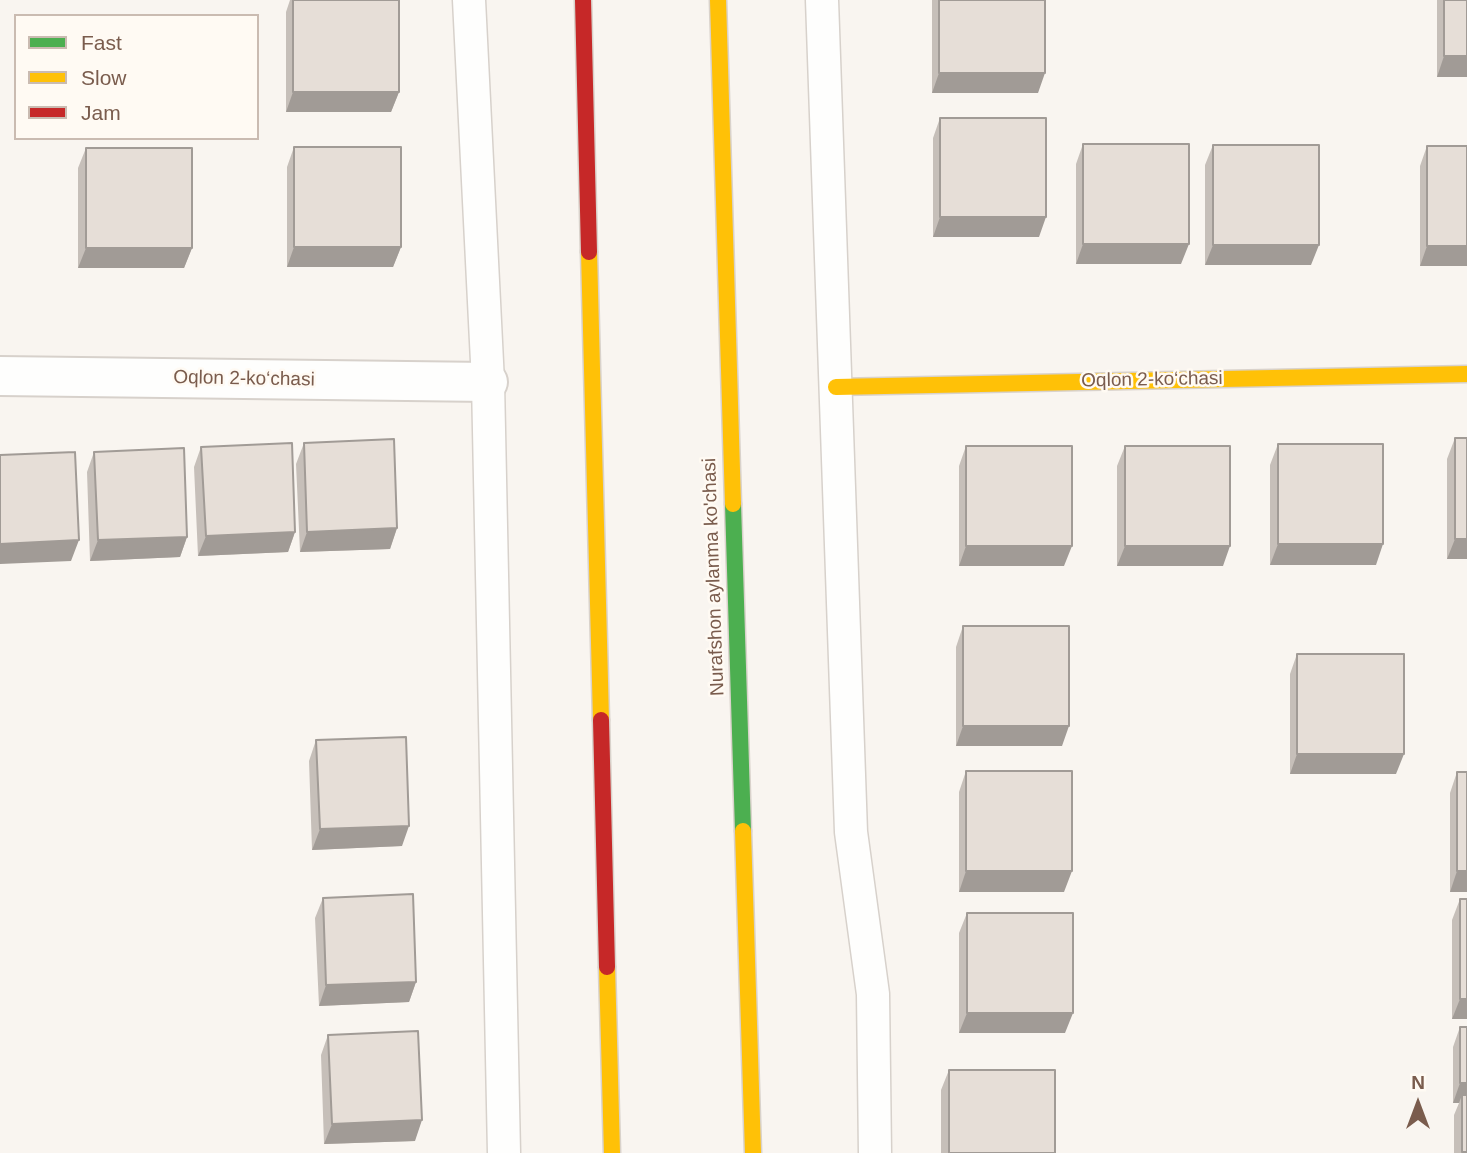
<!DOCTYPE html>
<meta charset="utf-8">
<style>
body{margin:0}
#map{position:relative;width:1467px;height:1153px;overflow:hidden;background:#f9f5f0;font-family:Arial,sans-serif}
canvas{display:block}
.legend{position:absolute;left:14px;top:14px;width:245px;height:126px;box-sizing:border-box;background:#fffaf3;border:2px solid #cabbb1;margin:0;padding:9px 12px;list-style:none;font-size:21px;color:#7a5c4d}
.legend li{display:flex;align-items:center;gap:14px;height:35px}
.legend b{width:35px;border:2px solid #cabbb1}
.north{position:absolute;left:1383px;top:1069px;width:70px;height:70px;-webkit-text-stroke:5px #fffaf3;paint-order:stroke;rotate:0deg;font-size:19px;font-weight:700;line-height:28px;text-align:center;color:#7a5c4d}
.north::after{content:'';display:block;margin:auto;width:24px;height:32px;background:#7a5c4d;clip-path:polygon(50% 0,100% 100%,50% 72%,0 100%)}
</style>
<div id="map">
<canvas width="1467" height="1153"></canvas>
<ul class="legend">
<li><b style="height:9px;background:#4caf50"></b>Fast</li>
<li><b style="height:9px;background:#ffc107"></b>Slow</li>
<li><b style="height:9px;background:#c62828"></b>Jam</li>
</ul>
<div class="north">N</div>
</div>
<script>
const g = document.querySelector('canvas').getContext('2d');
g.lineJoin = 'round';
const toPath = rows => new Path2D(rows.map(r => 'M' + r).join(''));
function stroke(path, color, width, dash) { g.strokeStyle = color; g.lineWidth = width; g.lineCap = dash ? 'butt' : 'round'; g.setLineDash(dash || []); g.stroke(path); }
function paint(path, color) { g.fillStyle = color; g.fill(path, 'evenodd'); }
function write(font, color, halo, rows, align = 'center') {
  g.font = font + ' Arial,sans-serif'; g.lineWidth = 5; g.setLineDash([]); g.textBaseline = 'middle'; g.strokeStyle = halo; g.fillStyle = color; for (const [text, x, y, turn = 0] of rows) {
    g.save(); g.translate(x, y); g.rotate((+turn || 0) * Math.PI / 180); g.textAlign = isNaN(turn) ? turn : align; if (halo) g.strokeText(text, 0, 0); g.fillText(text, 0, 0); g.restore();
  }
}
const lane = toPath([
 [469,0,488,382,504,1153],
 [822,0,851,832,873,994,875,1153]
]);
const street = toPath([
 [0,376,488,382]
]);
const fast = toPath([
 [733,504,743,831]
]);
const slow = toPath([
 [718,0,733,504],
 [589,252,601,720],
 [836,387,1467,374],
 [743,831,753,1153],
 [607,967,612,1153]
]);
const jam = toPath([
 [583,0,589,252],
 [601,720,607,967]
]);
const wall = toPath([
 [290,0,399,0,399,92,391,112,286,112,286,12],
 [932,0,1045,0,1038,93,932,93],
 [1437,0,1467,0,1467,77,1437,77],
 [940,118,1039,237,933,237,933,138],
 [1083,144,1181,264,1076,264,1076,164],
 [1213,145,1311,265,1205,265,1205,165],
 [1427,146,1467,266,1420,266,1420,166],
 [294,147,401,247,393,267,287,267,287,167],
 [86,148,192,248,184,268,78,268,78,168],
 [1455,438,1467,559,1447,559,1447,459],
 [304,443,397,528,390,549,300,552,296,464],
 [1278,444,1376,565,1270,565,1270,465],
 [966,446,1064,566,959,566,959,466],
 [1125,446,1223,566,1117,566,1117,466],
 [201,447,295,532,288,552,198,556,194,467],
 [94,452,187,537,180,557,90,561,87,472],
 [963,626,1062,746,956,746,956,647],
 [1297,654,1396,774,1290,774,1290,674],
 [316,740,402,846,312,850,309,761],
 [966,771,1064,892,959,892,959,792],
 [1457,772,1467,892,1450,892,1450,793],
 [323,898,416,982,409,1002,319,1006,315,918],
 [1460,899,1467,1019,1452,1019,1452,920],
 [967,913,1065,1033,959,1033,959,933],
 [1460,1027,1467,1153,1454,1153,1454,1115,1459,1103,1453,1103,1453,1047],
 [328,1035,415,1141,324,1144,321,1055],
 [949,1070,1055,1153,941,1153,941,1090]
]);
const shadedWall = toPath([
 [1444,56,1467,56,1467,77,1437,77],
 [939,73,1045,73,1038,93,932,93],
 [293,92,399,92,391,112,286,112],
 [940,217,1046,217,1039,237,933,237],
 [1083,244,1189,244,1181,264,1076,264],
 [1213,245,1319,245,1311,265,1205,265],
 [1427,246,1467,246,1467,266,1420,266],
 [294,247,401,247,393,267,287,267],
 [86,248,192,248,184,268,78,268],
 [397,528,390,549,300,552,307,532],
 [295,532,288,552,198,556,206,536],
 [187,537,180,557,90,561,98,540],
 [1455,539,1467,539,1467,559,1447,559],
 [79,540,71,561,0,564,0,544],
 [1278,544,1383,544,1376,565,1270,565],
 [966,546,1072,546,1064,566,959,566],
 [1125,546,1230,546,1223,566,1117,566],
 [963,726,1069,726,1062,746,956,746],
 [1297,754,1404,754,1396,774,1290,774],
 [409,826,402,846,312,850,320,829],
 [966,871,1072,871,1064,892,959,892],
 [1457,871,1467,871,1467,892,1450,892],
 [416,982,409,1002,319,1006,326,985],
 [1460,999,1467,999,1467,1019,1452,1019],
 [967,1013,1073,1013,1065,1033,959,1033],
 [1460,1083,1467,1083,1467,1103,1462,1095,1459,1103,1453,1103],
 [422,1120,415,1141,324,1144,332,1124]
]);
const building = toPath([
 [293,0,399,0,399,92,293,92,293,0],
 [939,0,1045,0,1045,73,939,73,939,0],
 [1444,0,1467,0,1467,56,1444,56,1444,0],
 [940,118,1046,118,1046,217,940,217,940,118],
 [1083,144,1189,144,1189,244,1083,244,1083,144],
 [1213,145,1319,145,1319,245,1213,245,1213,145],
 [1427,146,1467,146,1467,246,1427,246,1427,146],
 [294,147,401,147,401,247,294,247,294,147],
 [86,148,192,148,192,248,86,248,86,148],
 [1455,438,1467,438,1467,539,1455,539,1455,438],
 [394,439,397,528,307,532,304,443,394,439],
 [292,443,295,532,206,536,201,447,292,443],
 [1278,444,1383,444,1383,544,1278,544,1278,444],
 [966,446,1072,446,1072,546,966,546,966,446],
 [1125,446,1230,446,1230,546,1125,546,1125,446],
 [184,448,187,537,98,540,94,452,184,448],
 [75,452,79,540,0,544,0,455,75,452],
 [963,626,1069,626,1069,726,963,726,963,626],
 [1297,654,1404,654,1404,754,1297,754,1297,654],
 [406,737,409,826,320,829,316,740,406,737],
 [966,771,1072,771,1072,871,966,871,966,771],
 [1457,772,1467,772,1467,871,1457,871,1457,772],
 [413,894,416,982,326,985,323,898,413,894],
 [1460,899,1467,899,1467,999,1460,999,1460,899],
 [967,913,1073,913,1073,1013,967,1013,967,913],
 [1460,1027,1467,1027,1467,1083,1460,1083,1460,1027],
 [418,1031,422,1120,332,1124,328,1035,418,1031],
 [949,1070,1055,1070,1055,1153,949,1153,949,1070],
 [1462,1095,1467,1095,1467,1152,1462,1152,1462,1095]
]);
const streetNames = [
 ["Oqlon 2-ko‘chasi",244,379,1],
 ["Oqlon 2-ko‘chasi",1152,380,-1],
 ["Nurafshon aylanma ko'chasi",714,577,-92]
];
stroke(lane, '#d7d1cb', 35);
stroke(street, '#d7d1cb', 42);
stroke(fast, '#d9d2cb', 19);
stroke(slow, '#d9d2cb', 19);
stroke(jam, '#d9d2cb', 19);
stroke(lane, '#fefefd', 32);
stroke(street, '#fefefd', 38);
stroke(fast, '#4caf50', 16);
stroke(slow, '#ffc107', 16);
stroke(jam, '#c62828', 16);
paint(wall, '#c6bfb9');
paint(shadedWall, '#a19b96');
paint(building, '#e6ded7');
stroke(building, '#a19b96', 2);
write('19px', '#7a5c4d', '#fffaf3', streetNames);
</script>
